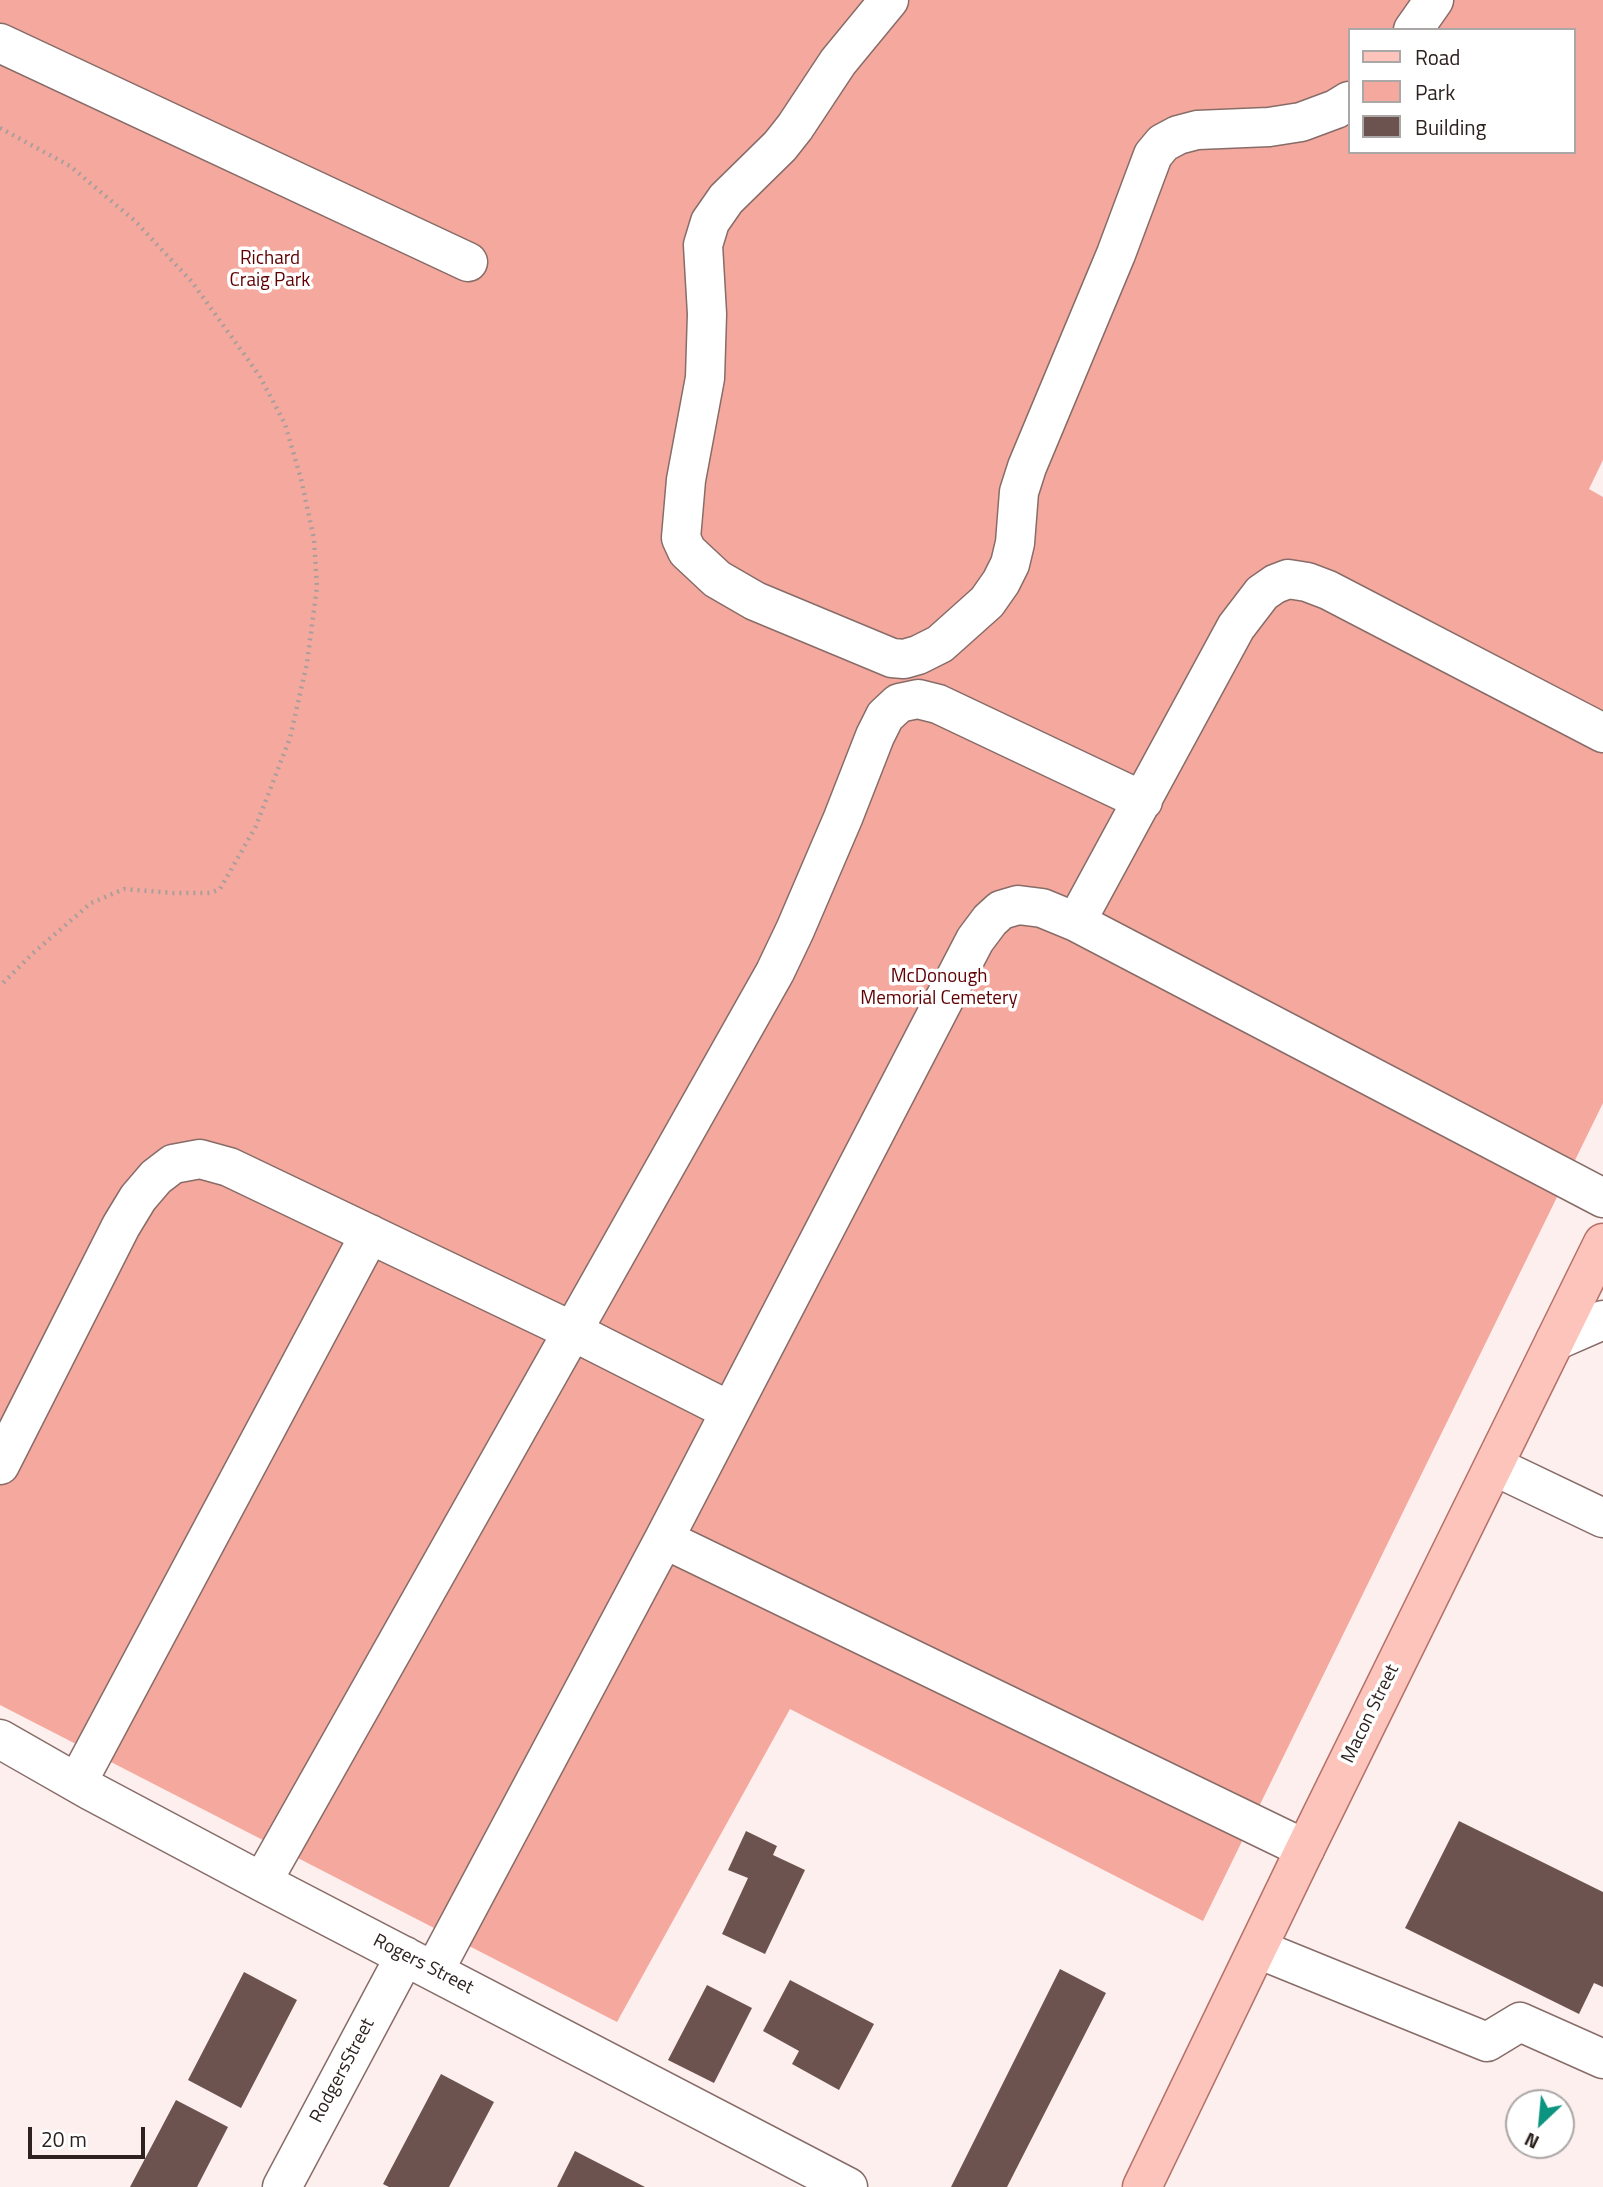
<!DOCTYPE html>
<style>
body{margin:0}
#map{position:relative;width:1603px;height:2187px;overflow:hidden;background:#fcefed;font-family:"Titillium Web",sans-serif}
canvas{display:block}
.legend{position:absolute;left:1348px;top:28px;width:228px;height:126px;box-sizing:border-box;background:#fff;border:2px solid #aba7a6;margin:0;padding:9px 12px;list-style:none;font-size:21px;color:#2d2220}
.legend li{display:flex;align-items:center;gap:14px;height:35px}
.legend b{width:35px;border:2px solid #aba7a6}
.north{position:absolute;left:1505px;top:2089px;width:70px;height:70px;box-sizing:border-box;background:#fff;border:2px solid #aba7a6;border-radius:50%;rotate:206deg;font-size:19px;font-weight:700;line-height:28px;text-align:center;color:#2d2220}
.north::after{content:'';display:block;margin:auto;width:24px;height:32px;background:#0b947f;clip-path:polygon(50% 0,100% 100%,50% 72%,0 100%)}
.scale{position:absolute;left:28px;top:2127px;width:117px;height:32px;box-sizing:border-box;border:4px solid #2d2220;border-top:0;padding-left:9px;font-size:21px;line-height:24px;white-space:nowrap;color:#2d2220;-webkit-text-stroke:5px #fff;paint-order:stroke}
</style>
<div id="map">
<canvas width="1603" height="2187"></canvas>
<ul class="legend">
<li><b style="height:9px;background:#fdc4bc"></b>Road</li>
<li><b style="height:19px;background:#f5a99e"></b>Park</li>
<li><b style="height:19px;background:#6d534f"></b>Building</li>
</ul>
<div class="north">N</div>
<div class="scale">20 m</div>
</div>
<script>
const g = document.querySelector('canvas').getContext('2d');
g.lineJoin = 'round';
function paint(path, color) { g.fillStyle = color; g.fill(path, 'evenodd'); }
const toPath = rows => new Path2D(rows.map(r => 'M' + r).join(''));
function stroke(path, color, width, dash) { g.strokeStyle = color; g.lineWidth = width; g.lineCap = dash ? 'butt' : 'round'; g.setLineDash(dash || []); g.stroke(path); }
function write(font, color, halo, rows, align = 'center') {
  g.font = font + ' "Titillium Web",sans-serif'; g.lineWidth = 7; g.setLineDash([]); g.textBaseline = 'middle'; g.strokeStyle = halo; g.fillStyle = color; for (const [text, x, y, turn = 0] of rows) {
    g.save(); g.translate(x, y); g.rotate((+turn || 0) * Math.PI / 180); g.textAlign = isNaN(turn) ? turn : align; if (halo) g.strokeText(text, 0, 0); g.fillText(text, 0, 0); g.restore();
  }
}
const green = toPath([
 [0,0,1603,0,1603,460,1589,489,1603,497,1603,1103,1203,1921,790,1709,617,2022,0,1705],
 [1349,30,1573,30,1573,152,1349,152]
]);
const building = toPath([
 [1459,1821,1603,1892,1603,1987,1594,1983,1579,2014,1405,1928],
 [746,1831,777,1846,773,1855,805,1870,765,1954,722,1934,748,1878,728,1870],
 [1060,1969,1106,1993,1007,2187,951,2187],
 [244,1972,297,2000,241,2108,188,2080],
 [790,1980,874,2024,839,2090,792,2064,799,2051,763,2031],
 [707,1985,752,2008,714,2083,668,2060],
 [441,2074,494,2102,449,2187,389,2187,383,2184],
 [176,2100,228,2127,197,2187,130,2187],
 [575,2151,645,2187,557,2187]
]);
const path = toPath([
 [0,128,70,166,135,221,192,282,259,375,285,424,301,479,314,539,317,587,307,663,290,738,256,826,220,889,210,893,174,893,124,889,91,903,32,954,0,986]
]);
const minor = toPath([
 [889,0,838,62,795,127,780,146,726,199,710,222,703,245,707,314,705,378,686,480,681,538,687,551,717,579,755,601,892,658,904,659,918,655,940,644,987,602,1001,582,1010,564,1015,543,1019,492,1027,467,1116,254,1153,155,1163,143,1178,135,1197,130,1269,127,1301,122,1336,109,1349,101],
 [1413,30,1434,0],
 [0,43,468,262],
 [1076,922,1236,627,1262,593,1275,584,1288,579,1307,582,1328,590,1603,733],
 [1555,1341,1603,1320],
 [0,1465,121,1226,138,1198,156,1177,173,1164,200,1159,229,1167,572,1331,730,1411],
 [1494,1466,1603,1518],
 [664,1539,1305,1849],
 [0,1739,91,1791,262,1882,848,2187],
 [77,1783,370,1234],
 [262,1882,775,972,795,930,843,818,875,736,885,716,899,703,918,699,938,704,1143,801],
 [1258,1949,1487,2042,1520,2022,1603,2059],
 [434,1971,664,1539,975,940,990,920,1001,910,1018,905,1042,908,1076,922,1603,1198],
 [282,2187,405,1956]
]);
const major = toPath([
 [1142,2187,1305,1849,1603,1243]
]);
const parkNames = [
 ["Richard",270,259],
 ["Craig Park",270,281],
 ["McDonough",939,977],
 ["Memorial Cemetery",939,999]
];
const streetNames = [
 ["Macon Street",1371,1714,-64],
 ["Rogers Street",423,1965,27],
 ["RodgersStreet",343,2071,-62]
];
paint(green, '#f5a99e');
paint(building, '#6d534f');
stroke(minor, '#876c68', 41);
stroke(major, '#b37169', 41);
stroke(path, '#aa9e9c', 4.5, [2, 5]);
stroke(minor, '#fff', 38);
stroke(major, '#fdc4bc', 38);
write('19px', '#600002', '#fff', parkNames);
write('19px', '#2d2220', '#fff', streetNames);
</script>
